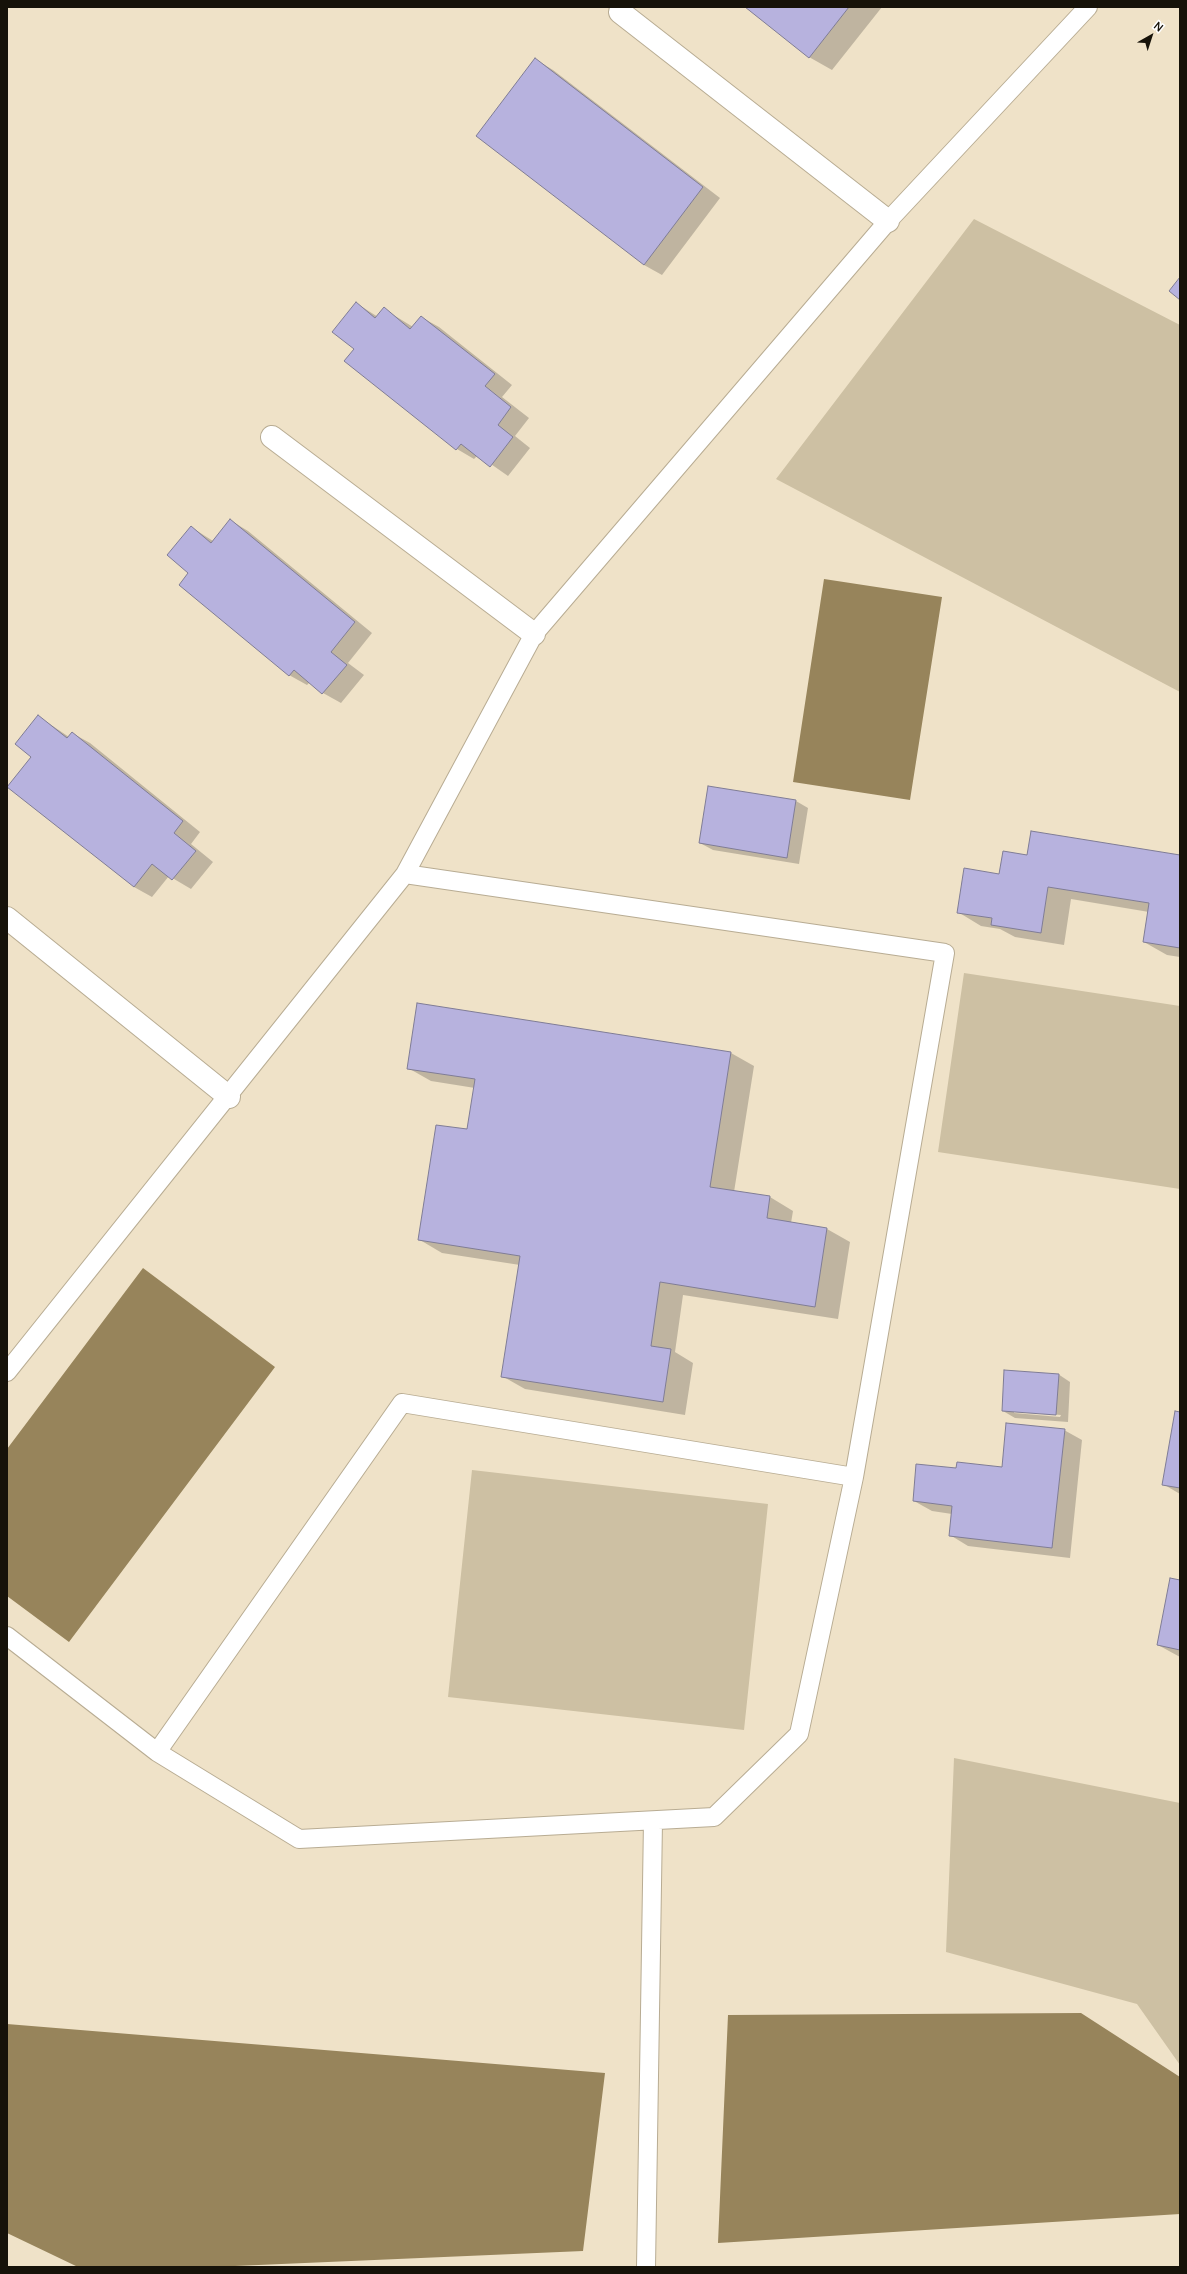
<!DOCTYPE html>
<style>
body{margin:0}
#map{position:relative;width:1187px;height:2274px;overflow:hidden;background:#efe2c8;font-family:Manrope,sans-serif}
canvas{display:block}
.frame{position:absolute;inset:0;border:8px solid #161209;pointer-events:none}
.north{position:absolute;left:1131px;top:16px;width:40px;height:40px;-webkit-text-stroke:3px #fff;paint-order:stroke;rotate:39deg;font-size:11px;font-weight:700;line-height:16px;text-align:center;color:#161209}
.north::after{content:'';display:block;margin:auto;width:14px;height:18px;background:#161209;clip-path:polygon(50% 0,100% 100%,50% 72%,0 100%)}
</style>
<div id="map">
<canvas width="1187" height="2274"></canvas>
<div class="frame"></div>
<div class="north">N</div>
</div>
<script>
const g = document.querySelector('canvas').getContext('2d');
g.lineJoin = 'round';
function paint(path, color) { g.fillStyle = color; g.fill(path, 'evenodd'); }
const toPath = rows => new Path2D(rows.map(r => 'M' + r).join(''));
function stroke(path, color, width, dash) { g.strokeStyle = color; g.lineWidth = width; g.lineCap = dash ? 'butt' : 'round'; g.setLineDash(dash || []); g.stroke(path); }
const green = toPath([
 [974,219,1180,325,1180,692,776,479],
 [964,973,1180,1006,1180,1189,938,1152],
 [472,1470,768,1504,744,1730,448,1697],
 [954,1758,1180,1803,1180,2065,1137,2004,946,1952]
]);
const water = toPath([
 [824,579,942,597,910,800,793,782],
 [143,1268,275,1367,69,1642,7,1596,7,1449],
 [1081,2013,1180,2077,1180,2214,718,2243,728,2015],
 [7,2024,605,2073,583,2251,212,2267,78,2267,7,2233]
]);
const shadow = toPath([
 [747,7,882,7,832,70,809,57],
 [535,59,553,70,720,198,662,275,644,265],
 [356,303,378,317,384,309,413,327,421,317,439,327,512,385,502,397,529,418,515,436,530,448,508,476,478,455,474,459,457,449,356,349],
 [230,520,248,531,372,633,348,663,364,675,341,703,323,693,310,682,307,685,289,675,190,573,191,527,213,541],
 [38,716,69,737,72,733,90,743,200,832,191,844,213,862,191,889,169,876,152,897,134,887,32,757],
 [796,801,808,808,799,864,713,850,700,843],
 [1028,856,1180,856,1180,957,1167,955,1144,942,1149,912,1071,899,1064,945,1015,937,1000,929,981,926,958,912,1000,875],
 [418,1004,731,1053,754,1066,734,1192,770,1197,793,1211,791,1223,827,1229,850,1242,838,1319,683,1295,675,1352,693,1363,685,1415,525,1389,502,1376,520,1265,442,1253,420,1240,468,1130,475,1088,431,1081,408,1068],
 [1058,1374,1070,1382,1068,1422,1015,1418,1003,1411],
 [1014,1411,1061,1415,1060,1417,1014,1413],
 [1180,1413,1180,1494,1163,1484],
 [1064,1430,1082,1440,1070,1558,968,1546,950,1535,952,1514,932,1511,914,1501,957,1469,1003,1468],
 [1180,1581,1180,1657,1158,1645]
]);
const building = toPath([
 [745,7,849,7,809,58,745,7],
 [535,58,703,187,644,265,476,136,535,58],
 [1180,277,1180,300,1169,291,1180,277],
 [356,302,375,318,384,307,410,329,421,316,495,374,485,386,511,407,498,425,513,437,490,467,461,444,456,450,344,361,354,349,332,332,356,302],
 [230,519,355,622,331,652,347,665,322,694,294,670,289,676,179,585,188,573,167,555,191,526,211,543,230,519],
 [38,715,67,738,72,732,183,821,174,833,196,851,172,880,152,864,134,887,7,787,31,757,15,744,38,715],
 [708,786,796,800,787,858,699,843,708,786],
 [1031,831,1180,855,1180,948,1143,942,1149,903,1048,887,1041,933,991,925,992,918,957,913,964,868,999,874,1003,851,1027,855,1031,831],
 [417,1003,731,1052,710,1187,770,1196,767,1218,827,1228,815,1307,660,1282,651,1346,671,1349,663,1402,501,1377,520,1256,418,1240,436,1125,467,1129,475,1079,407,1069,417,1003],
 [1004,1370,1059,1374,1056,1415,1002,1411,1004,1370],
 [1175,1411,1180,1412,1180,1488,1162,1485,1175,1411],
 [1006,1423,1065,1429,1052,1548,949,1536,952,1506,913,1501,916,1464,956,1468,957,1462,1002,1467,1006,1423],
 [1170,1578,1180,1580,1180,1650,1157,1645,1170,1578]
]);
const lane = toPath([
 [7,1372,405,874,534,634,888,221,1088,7],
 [7,1636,157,1752,299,1839,714,1817,799,1734,854,1477,945,953,405,874],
 [157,1752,402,1403,854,1477],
 [646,2267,653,1821]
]);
const street = toPath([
 [620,12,888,221],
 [272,437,534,634],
 [7,918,229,1097]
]);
paint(green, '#cdc0a3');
paint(water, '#97845b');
paint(shadow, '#0003');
paint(building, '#b7b2de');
stroke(building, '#7f7c95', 1);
stroke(lane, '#b8ac93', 20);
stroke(street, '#b8ac93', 24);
stroke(lane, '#fff', 18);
stroke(street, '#fff', 22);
</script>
